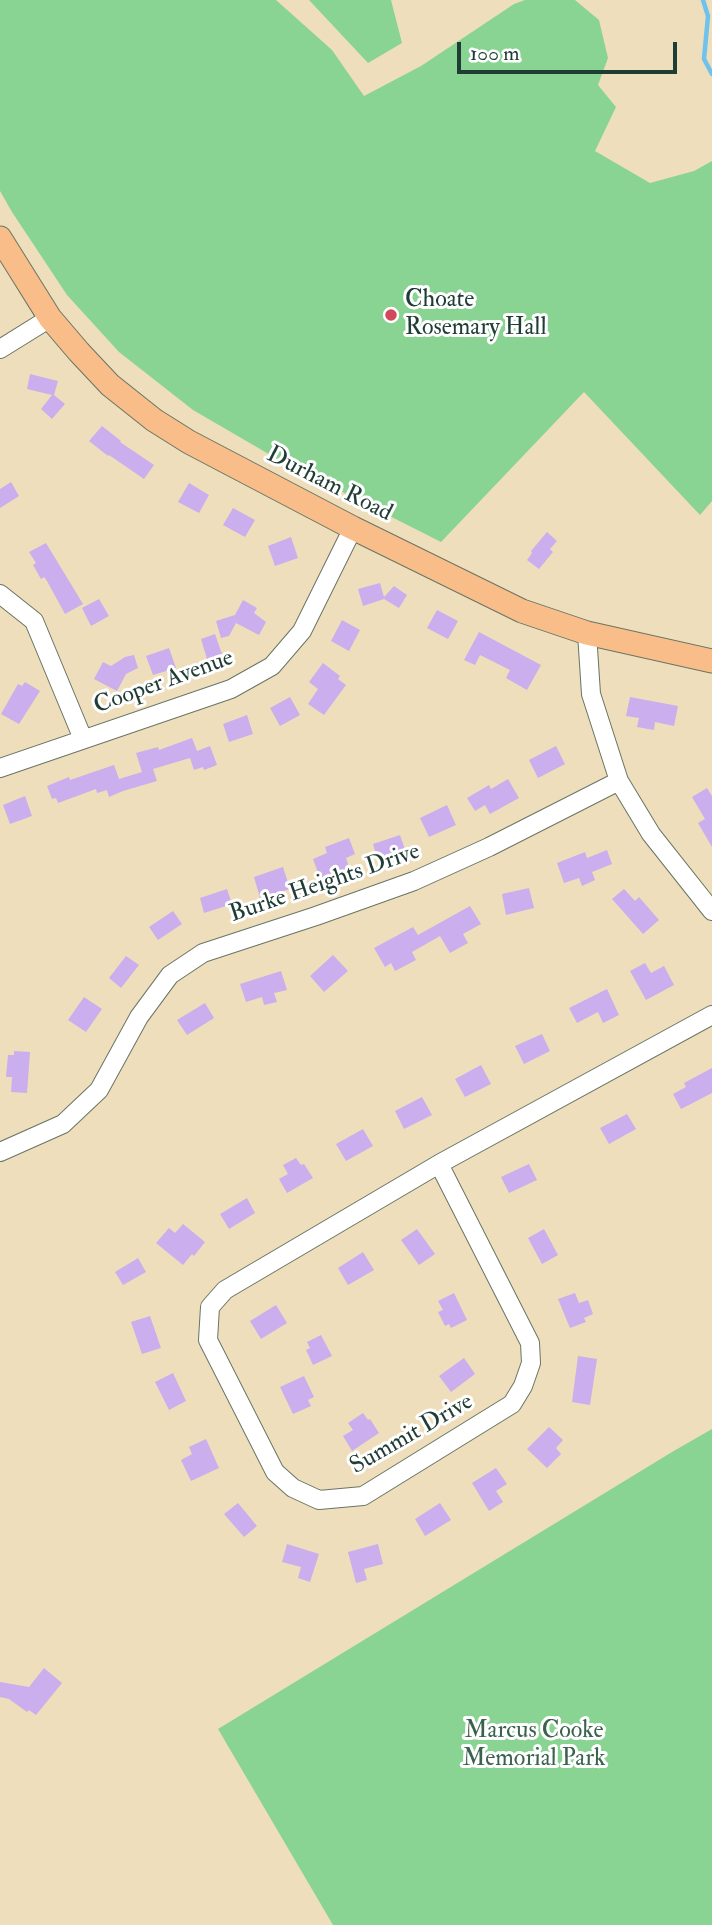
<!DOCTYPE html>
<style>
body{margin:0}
#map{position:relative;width:712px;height:1925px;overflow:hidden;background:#efdebc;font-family:"IM FELL Double Pica",serif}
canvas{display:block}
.scale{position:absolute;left:457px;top:42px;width:220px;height:32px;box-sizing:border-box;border:4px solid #1f3d34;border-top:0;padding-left:9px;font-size:21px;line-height:24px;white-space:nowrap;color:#1f3d34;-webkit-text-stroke:5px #fff;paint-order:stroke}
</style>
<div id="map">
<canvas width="712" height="1925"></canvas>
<div class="scale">100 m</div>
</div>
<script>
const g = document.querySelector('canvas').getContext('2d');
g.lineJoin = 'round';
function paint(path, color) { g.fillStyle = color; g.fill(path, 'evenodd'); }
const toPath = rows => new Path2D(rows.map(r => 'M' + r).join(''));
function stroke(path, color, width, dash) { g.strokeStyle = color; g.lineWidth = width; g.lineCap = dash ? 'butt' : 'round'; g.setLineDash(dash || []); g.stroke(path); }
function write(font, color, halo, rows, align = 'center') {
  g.font = font + ' "IM FELL Double Pica",serif'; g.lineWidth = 6; g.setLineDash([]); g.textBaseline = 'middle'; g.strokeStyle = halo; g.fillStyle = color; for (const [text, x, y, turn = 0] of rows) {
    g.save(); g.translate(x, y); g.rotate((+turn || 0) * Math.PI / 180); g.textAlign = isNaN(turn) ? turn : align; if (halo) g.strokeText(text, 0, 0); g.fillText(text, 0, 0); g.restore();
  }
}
const green = toPath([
 [0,0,276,0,332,50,364,96,421,66,514,4,525,0,575,0,599,20,608,58,598,85,616,107,595,151,650,183,694,171,712,161,712,501,700,515,584,392,441,542,279,460,193,410,119,352,67,295,12,212,0,191],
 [309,0,391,0,402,43,368,63],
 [712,1429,712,1925,333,1925,218,1729,672,1452]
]);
const stream = toPath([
 [703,0,708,16,704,59,712,74]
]);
const building = toPath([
 [30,374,58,381,54,395,65,404,52,419,41,409,52,395,27,389],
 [102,426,121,441,120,442,154,465,144,479,109,455,108,456,89,441],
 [11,482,19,496,0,508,0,489],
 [189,483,209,495,199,513,178,502],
 [233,508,255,520,245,537,223,525],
 [547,532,557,541,550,549,553,552,539,569,527,560,532,553,531,551],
 [291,537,298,558,275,566,268,546],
 [46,543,83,604,65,614,47,581,44,577,41,579,33,565,36,563,29,552],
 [380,583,384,597,394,586,407,595,399,608,384,599,363,606,358,589],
 [99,599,109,616,91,626,82,608],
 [243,600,257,608,254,613,266,622,259,635,236,623,229,636,221,638,216,621,235,615],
 [437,610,458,621,448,639,427,628],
 [342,620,360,630,349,651,331,641],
 [479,632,541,665,527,690,506,678,510,670,480,655,475,665,464,660],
 [215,634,222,654,207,659,201,639],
 [169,648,176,668,153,675,146,656],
 [134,655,138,668,126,674,117,691,94,679,103,662,111,666,125,657],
 [323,663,340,676,338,679,346,685,324,715,308,704,318,689,309,682],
 [25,682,40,691,19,724,1,714,18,684,22,686],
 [290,697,300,715,280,726,270,708],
 [630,697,678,706,674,726,655,722,654,730,637,727,639,718,626,716],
 [247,715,253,734,229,742,223,724],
 [192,738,197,751,210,746,217,765,204,770,203,767,194,770,190,758,153,769,157,781,123,791,109,797,107,790,97,793,96,789,58,803,56,798,52,799,47,786,69,777,70,780,114,765,119,779,142,772,136,753,158,747,159,750],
 [556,746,565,764,538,778,529,760],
 [508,779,519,798,490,814,485,805,475,811,467,798,489,785,491,789],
 [707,788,712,796,712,847,698,823,705,819,692,797],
 [25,796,32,816,10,824,3,805],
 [447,805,456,825,429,837,420,818],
 [400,835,407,855,379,864,373,844],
 [349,838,355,854,346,858,349,867,320,878,313,859,327,853,325,847],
 [607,850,612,864,592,872,595,880,582,886,579,878,564,883,557,863,585,852,587,858],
 [283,867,290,889,260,898,254,877],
 [529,888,534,908,506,915,502,894],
 [227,889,232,904,204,913,200,898],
 [624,889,635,901,639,897,659,920,643,934,612,899],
 [470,906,481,924,463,934,468,943,450,953,440,936,412,952,416,960,395,971,391,963,385,967,374,948,413,927,418,935],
 [173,911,182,924,158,940,149,927],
 [333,955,348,971,324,992,310,976],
 [126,956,139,965,121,988,109,978],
 [645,963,651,973,664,966,674,985,646,1000,630,971],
 [281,971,287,990,274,993,277,1002,264,1005,262,997,246,1002,240,984],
 [607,989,619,1015,603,1023,598,1012,577,1023,569,1008],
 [84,997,102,1009,86,1032,68,1020],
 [205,1003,214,1018,187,1035,177,1020],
 [542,1034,550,1051,524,1064,515,1046],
 [14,1051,30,1052,27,1093,11,1092,12,1077,6,1077,8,1055,14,1055],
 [481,1065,491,1084,465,1097,455,1079],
 [712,1068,712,1093,681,1109,673,1094,686,1087,684,1083],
 [422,1097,432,1115,404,1129,395,1111],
 [627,1114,636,1129,609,1144,600,1128],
 [363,1129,373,1146,346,1161,336,1144],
 [296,1158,301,1165,304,1164,313,1178,287,1193,279,1179,288,1174,283,1165],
 [529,1164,537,1180,509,1193,501,1177],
 [247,1198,255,1213,229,1229,220,1214],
 [183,1224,205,1242,194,1256,192,1254,183,1265,156,1243,169,1228,175,1233],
 [417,1229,435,1254,419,1265,401,1240],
 [544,1229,558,1255,542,1264,528,1238],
 [363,1252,374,1270,348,1285,338,1268],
 [138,1258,146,1272,123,1285,115,1272],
 [454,1293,467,1320,451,1328,449,1324,445,1326,438,1312,443,1310,438,1301],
 [575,1293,579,1303,588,1300,593,1314,584,1318,586,1322,570,1328,558,1299],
 [276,1305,287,1323,261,1339,250,1321],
 [150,1316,161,1348,142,1354,131,1322],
 [321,1335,332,1356,313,1365,306,1350,310,1348,307,1342],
 [578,1356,597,1359,590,1405,572,1402],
 [464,1358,475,1374,451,1392,439,1376],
 [173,1373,186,1401,169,1410,155,1382],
 [304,1376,314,1397,308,1400,311,1406,293,1414,280,1387],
 [363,1413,368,1420,370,1419,379,1433,352,1451,343,1436,353,1430,348,1423],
 [549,1427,563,1440,556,1448,561,1454,547,1468,527,1449],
 [206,1439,219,1468,191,1481,181,1460,192,1454,189,1447],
 [496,1468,507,1484,496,1491,503,1502,489,1511,472,1483],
 [238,1503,257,1526,244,1537,224,1514],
 [440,1503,451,1520,425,1536,415,1519],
 [287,1544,319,1554,310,1582,298,1578,301,1567,282,1562],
 [378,1544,383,1564,364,1569,367,1580,356,1583,348,1552],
 [44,1668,62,1683,36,1715,29,1710,27,1712,9,1699,0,1697,0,1682,29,1687]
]);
const minor = toPath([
 [0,349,50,318],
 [0,594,34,621,83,739],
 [587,633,591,694,619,781,651,834,712,911],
 [0,768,231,689,272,666,302,631,353,528],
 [0,1152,63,1124,99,1090,139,1017,170,975,203,953,316,916,414,881,489,847,619,781],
 [439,1164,530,1343,531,1363,523,1386,512,1404,363,1496,319,1500,293,1488,275,1472,208,1340,210,1307,225,1290,439,1164],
 [439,1164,712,1015]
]);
const major = toPath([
 [0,238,50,318,79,352,110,385,154,420,189,442,353,528,522,611,587,633,712,661]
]);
const markers = [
 [391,315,7,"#d1495b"]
];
const poiNames = [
 ["Choate",405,301],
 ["Rosemary Hall",405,329]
];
const streetNames = [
 ["Durham Road",329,485,27],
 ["Cooper Avenue",164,683,-20],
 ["Burke Heights Drive",325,884,-19],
 ["Summit Drive",412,1435,-30]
];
const parkNames = [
 ["Marcus Cooke",534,1732],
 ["Memorial Park",534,1760]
];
paint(green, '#89d492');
stroke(stream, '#6fc2eb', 4.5);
paint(building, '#caaeed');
stroke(minor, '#687564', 20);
stroke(major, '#687564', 25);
stroke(minor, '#fff', 18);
stroke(major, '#f8bd88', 23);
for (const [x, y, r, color] of markers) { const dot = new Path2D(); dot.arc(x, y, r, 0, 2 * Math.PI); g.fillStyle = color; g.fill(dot); stroke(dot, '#fff', 2.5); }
write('24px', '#1f3d34', '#fff', poiNames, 'left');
write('24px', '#1f3d34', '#fff', streetNames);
write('24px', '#3a634c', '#fff', parkNames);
</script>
